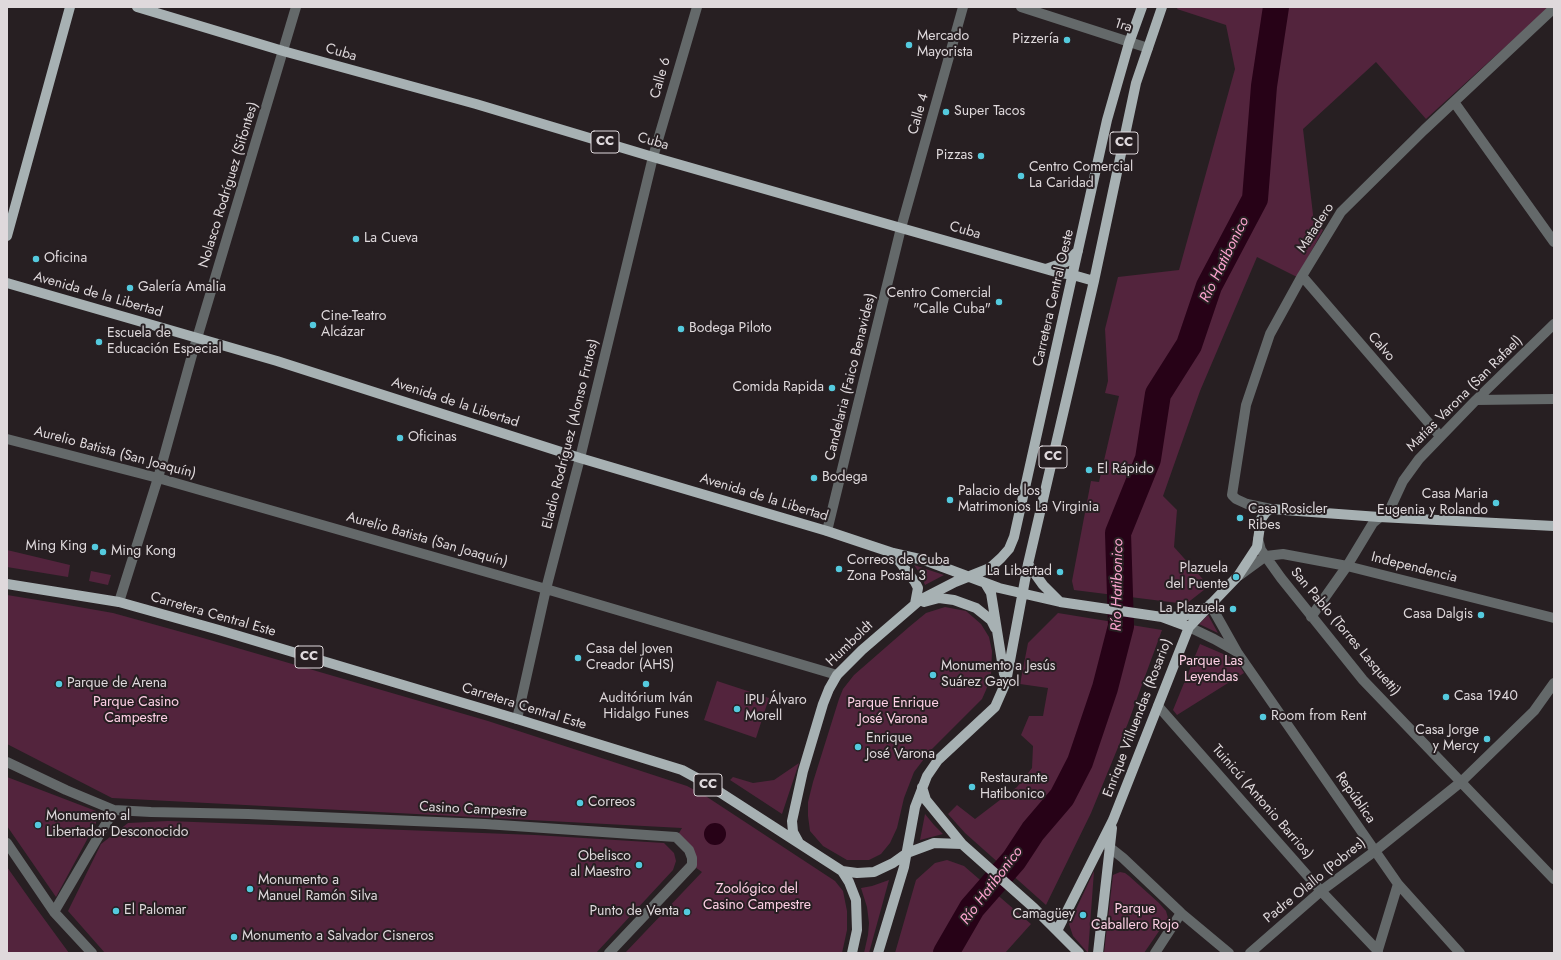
<!DOCTYPE html>
<meta charset="utf-8">
<style>
body{margin:0}
#map{position:relative;width:1561px;height:960px;overflow:hidden;background:#271f22;font-family:Jost,sans-serif}
canvas{display:block}
.frame{position:absolute;inset:0;border:8px solid #dfd9dc;pointer-events:none}
</style>
<div id="map">
<canvas width="1561" height="960"></canvas>
<div class="frame"></div>
</div>
<script>
const g = document.querySelector('canvas').getContext('2d');
g.lineJoin = 'round';
function paint(path, color) { g.fillStyle = color; g.fill(path, 'evenodd'); }
const toPath = rows => new Path2D(rows.map(r => 'M' + r).join(''));
function stroke(path, color, width, dash) { g.strokeStyle = color; g.lineWidth = width; g.lineCap = dash ? 'butt' : 'round'; g.setLineDash(dash || []); g.stroke(path); }
function write(font, color, halo, rows, align = 'center') {
  g.font = font + ' Jost,sans-serif'; g.lineWidth = 4; g.setLineDash([]); g.textBaseline = 'middle'; g.strokeStyle = halo; g.fillStyle = color; for (const [text, x, y, turn = 0] of rows) {
    g.save(); g.translate(x, y); g.rotate((+turn || 0) * Math.PI / 180); g.textAlign = isNaN(turn) ? turn : align; if (halo) g.strokeText(text, 0, 0); g.fillText(text, 0, 0); g.restore();
  }
}
const green = toPath([
 [1178,7,1549,7,1426,119,1376,62,1303,129,1314,223,1323,230,1297,277,1257,257,1200,391,1163,496,1177,510,1174,547,1209,586,1186,604,1074,590,1072,581,1091,481,1099,482,1119,396,1105,393,1108,381,1105,329,1118,277,1179,270,1235,69,1226,25,1177,9],
 [7,550,70,565,68,577,7,567],
 [914,565,944,575,925,585,921,575],
 [91,571,111,575,108,585,89,581],
 [7,595,62,604,113,613,203,638,488,721,687,786,704,795,835,881,843,891,847,911,847,930,842,953,625,953,702,872,692,865,692,858,676,838,682,828,112,798,7,744],
 [945,607,966,611,981,624,989,637,992,651,991,675,986,690,982,699,930,751,914,772,904,798,897,828,890,843,881,854,869,860,847,860,823,846,810,831,808,816,808,802,813,782,839,699,843,689,854,675,909,627,926,613],
 [1058,613,1162,630,1128,723,1091,813,1046,905,965,833,948,814,957,805,975,819,1017,787,1032,768,1033,746,1021,735,1029,716,1043,716,1048,688,1020,684,1028,643],
 [1208,615,1218,633,1199,624],
 [1200,644,1235,659,1244,673,1177,715,1173,710],
 [717,681,769,698,756,738,704,720],
 [799,763,782,814,730,780,733,777,753,783,774,780],
 [7,777,96,811,96,823,56,897,7,826],
 [925,814,934,825,943,834,920,840],
 [168,821,535,835,664,843,674,853,676,861,673,870,596,953,105,953,68,911,101,844,128,823],
 [947,860,964,866,1031,924,1005,953,895,953,916,880,935,863],
 [7,867,31,901,69,953,7,953],
 [1094,871,1088,953,1073,936,1069,924],
 [1120,872,1125,873,1129,876,1159,903,1166,911,1168,918,1144,953,1104,953,1113,875],
 [889,880,869,953,864,953,868,935,869,923,867,907,861,888,872,886]
]);
const water = toPath([
 '704 834a11 11 0 1 1 22 0a11 11 0 1 1-22 0Z'
]);
const river = toPath([
 [946,953,972,908,1014,860,1033,831,1062,797,1080,762,1105,688,1121,626,1118,533,1148,459,1158,394,1189,345,1209,286,1255,199,1264,86,1276,7]
]);
const minor = toPath([
 [1021,7,1148,48],
 [1454,102,1554,242],
 [1302,276,1440,436],
 [1476,400,1554,399],
 [7,439,158,478,546,589,837,675],
 [1271,509,1247,504,1236,499,1232,495,1246,405,1270,334,1302,276,1341,212,1424,130,1554,8],
 [827,531,901,228,963,7],
 [1258,539,1261,550,1281,578,1363,680,1554,879],
 [1240,575,1266,556,1283,554,1347,566,1554,618],
 [119,602,158,478,192,355,296,7],
 [1210,604,1237,652],
 [1311,617,1347,566,1373,523,1390,509,1403,481,1419,459,1476,400,1554,324],
 [1189,627,1214,639,1237,652,1398,884,1460,953],
 [1158,706,1321,891,1378,951],
 [517,719,546,589,580,458,653,157,697,7],
 [7,762,66,790,114,810,151,812,248,814,485,824,676,837,689,850,692,858,692,865,609,953],
 [7,843,54,912,92,953],
 [1104,843,1123,858,1181,913,1229,953],
 [54,912,114,810],
 [1155,953,1181,913],
 [1250,953,1321,891,1375,851,1461,782,1534,711,1554,683],
 [1377,953,1398,884]
]);
const major = toPath([
 [137,7,283,51,476,104,653,157,901,228,1056,272,1073,275,1094,281],
 [7,236,70,7],
 [1046,269,1066,262,1078,251],
 [7,283,277,361,580,458,827,531,893,553,924,560,999,588,1060,602,1162,617,1189,627],
 [893,553,915,582,918,588,915,604],
 [1028,564,1043,585,1060,602],
 [985,583,991,593,1004,674],
 [7,584,119,602,219,630,517,719,682,770,704,782,842,871,857,873,874,872,893,863,907,853,934,843,962,844],
 [924,602,939,598,954,600,976,608,991,620,995,628],
 [1167,617,1185,616,1203,608],
 [922,787,926,800,962,844,1034,908,1079,953],
 [799,843,793,832,792,821,803,771,823,704,829,689,837,675,862,650,920,600,955,582,990,568,1001,558,1009,549,1014,537,1107,120,1129,43,1142,7],
 [842,871,849,882,856,900,857,930,852,953],
 [1057,931,1113,820,1189,627,1238,576,1257,547,1261,519,1266,512,1271,509,1379,517,1554,526],
 [878,953,904,867,915,807,927,776,938,760,995,707,1006,682,1028,564,1094,281,1136,83,1162,7],
 [1098,953,1112,828]
]);
const markers = [
 [1067,40,4,"#54cade"],
 [909,45,4,"#54cade"],
 [946,112,4,"#54cade"],
 [981,156,4,"#54cade"],
 [1021,176,4,"#54cade"],
 [356,239,4,"#54cade"],
 [36,259,4,"#54cade"],
 [130,288,4,"#54cade"],
 [999,302,4,"#54cade"],
 [313,325,4,"#54cade"],
 [681,329,4,"#54cade"],
 [99,342,4,"#54cade"],
 [832,388,4,"#54cade"],
 [400,438,4,"#54cade"],
 [1089,470,4,"#54cade"],
 [814,478,4,"#54cade"],
 [950,500,4,"#54cade"],
 [1496,503,4,"#54cade"],
 [1240,518,4,"#54cade"],
 [95,547,4,"#54cade"],
 [103,552,4,"#54cade"],
 [839,569,4,"#54cade"],
 [1060,572,4,"#54cade"],
 [1236,577,4,"#54cade"],
 [1233,609,4,"#54cade"],
 [1481,615,4,"#54cade"],
 [578,658,4,"#54cade"],
 [933,675,4,"#54cade"],
 [59,684,4,"#54cade"],
 [646,684,4,"#54cade"],
 [1446,697,4,"#54cade"],
 [737,709,4,"#54cade"],
 [1263,717,4,"#54cade"],
 [1487,739,4,"#54cade"],
 [858,747,4,"#54cade"],
 [972,787,4,"#54cade"],
 [580,803,4,"#54cade"],
 [38,825,4,"#54cade"],
 [639,865,4,"#54cade"],
 [250,889,4,"#54cade"],
 [116,911,4,"#54cade"],
 [687,912,4,"#54cade"],
 [1083,915,4,"#54cade"],
 [234,937,4,"#54cade"]
];
const shields = [
 [605,142,28],
 [1124,143,28],
 [1053,457,28],
 [309,657,28],
 [708,785,28]
];
const shieldNames = [
 ["CC",605,142],
 ["CC",1124,143],
 ["CC",1053,457],
 ["CC",309,657],
 ["CC",708,785]
];
const streetNames = [
 ["1ra",1123,26,18],
 ["Cuba",341,53,16],
 ["Calle 6",661,78,-74],
 ["Calle 4",919,114,-74],
 ["Cuba",653,142,16],
 ["Nolasco Rodríguez (Sifontes)",229,185,-73],
 ["Matadero",1316,228,-57],
 ["Cuba",965,231,16],
 ["Avenida de la Libertad",98,295,16],
 ["Carretera Central Oeste",1054,298,-77],
 ["Calvo",1381,347,49],
 ["Candelaria (Faico Benavides)",851,377,-76],
 ["Matías Varona (San Rafael)",1465,394,-45],
 ["Avenida de la Libertad",455,403,18],
 ["Eladio Rodríguez (Alonso Frutos)",571,434,-76],
 ["Aurelio Batista (San Joaquín)",115,453,15],
 ["Avenida de la Libertad",764,498,17],
 ["Aurelio Batista (San Joaquín)",427,540,16],
 ["Independencia",1414,568,14],
 ["Carretera Central Este",213,615,16],
 ["San Pablo (Torres Lasquetti)",1345,632,50],
 ["Humboldt",850,644,-44],
 ["Carretera Central Este",524,707,17],
 ["Enrique Villuendas (Rosario)",1138,718,-69],
 ["República",1355,798,55],
 ["Tuinicú (Antonio Barrios)",1262,802,49],
 ["Casino Campestre",473,810,3],
 ["Padre Olallo (Pobres)",1315,881,-39]
];
const poiNames = [
 ["Mercado",917,37],
 ["Mayorista",917,53],
 ["Pizzería",1059,40,"right"],
 ["Super Tacos",954,112],
 ["Pizzas",973,156,"right"],
 ["Centro Comercial",1029,168],
 ["La Caridad",1029,184],
 ["La Cueva",364,239],
 ["Oficina",44,259],
 ["Galería Amalia",138,288],
 ["Centro Comercial",991,294,"right"],
 ["\"Calle Cuba\"",991,310,"right"],
 ["Cine-Teatro",321,317],
 ["Alcázar",321,333],
 ["Bodega Piloto",689,329],
 ["Escuela de",107,334],
 ["Educación Especial",107,350],
 ["Comida Rapida",824,388,"right"],
 ["Oficinas",408,438],
 ["El Rápido",1097,470],
 ["Bodega",822,478],
 ["Palacio de los",958,492],
 ["Matrimonios La Virginia",958,508],
 ["Casa Maria",1488,495,"right"],
 ["Eugenia y Rolando",1488,511,"right"],
 ["Casa Rosicler",1248,510],
 ["Ribes",1248,526],
 ["Ming King",87,547,"right"],
 ["Ming Kong",111,552],
 ["Correos de Cuba",847,561],
 ["Zona Postal 3",847,577],
 ["Plazuela",1228,569,"right"],
 ["del Puente",1228,585,"right"],
 ["La Libertad",1052,572,"right"],
 ["La Plazuela",1225,609,"right"],
 ["Casa Dalgis",1473,615,"right"],
 ["Casa del Joven",586,650],
 ["Creador (AHS)",586,666],
 ["Monumento a Jesús",941,667],
 ["Suárez Gayol",941,683],
 ["Parque de Arena",67,684],
 ["Casa 1940",1454,697],
 ["Auditórium Iván",646,699,"center"],
 ["Hidalgo Funes",646,715,"center"],
 ["IPU Álvaro",745,701],
 ["Morell",745,717],
 ["Room from Rent",1271,717],
 ["Casa Jorge",1479,731,"right"],
 ["y Mercy",1479,747,"right"],
 ["Enrique",866,739],
 ["José Varona",866,755],
 ["Restaurante",980,779],
 ["Hatibonico",980,795],
 ["Correos",588,803],
 ["Monumento al",46,817],
 ["Libertador Desconocido",46,833],
 ["Obelisco",631,857,"right"],
 ["al Maestro",631,873,"right"],
 ["Monumento a",258,881],
 ["Manuel Ramón Silva",258,897],
 ["El Palomar",124,911],
 ["Punto de Venta",679,912,"right"],
 ["Camagüey",1075,915,"right"],
 ["Monumento a Salvador Cisneros",242,937]
];
const parkNames = [
 ["Parque Las",1211,662],
 ["Leyendas",1211,678],
 ["Parque Casino",136,703],
 ["Campestre",136,719],
 ["Parque Enrique",893,704],
 ["José Varona",893,720],
 ["Zoológico del",757,890],
 ["Casino Campestre",757,906],
 ["Parque",1135,910],
 ["Caballero Rojo",1135,926]
];
const waterNames = [
 ["Río Hatibonico",1225,260,-64],
 ["Río Hatibonico",1118,585,-89],
 ["Río Hatibonico",992,886,-53]
];
paint(green, '#53243d');
paint(water, '#270217');
stroke(river, '#270217', 26);
stroke(minor, '#64696a', 10);
stroke(major, '#a7b1b3', 10);
for (const [x, y, r, color] of markers) { const dot = new Path2D(); dot.arc(x, y, r, 0, 2 * Math.PI); g.fillStyle = color; g.fill(dot); stroke(dot, '#271f22', 1.5); }
for (const [x, y, w] of shields) { const box = new Path2D(); box.roundRect(x - w / 2, y - 11, w, 22, 3); g.fillStyle = '#271f22'; g.fill(box); stroke(box, '#dfd9dc', 1); }
write('bold 13px', '#dfd9dc', null, shieldNames);
write('14px', '#dfd9dc', '#271f22', streetNames);
write('14px', '#dfd9dc', '#271f22', poiNames, 'left');
write('14px', '#fed0e5', '#271f22', parkNames);
write('italic 15px', '#fca4cf', '#271f22', waterNames);
</script>
